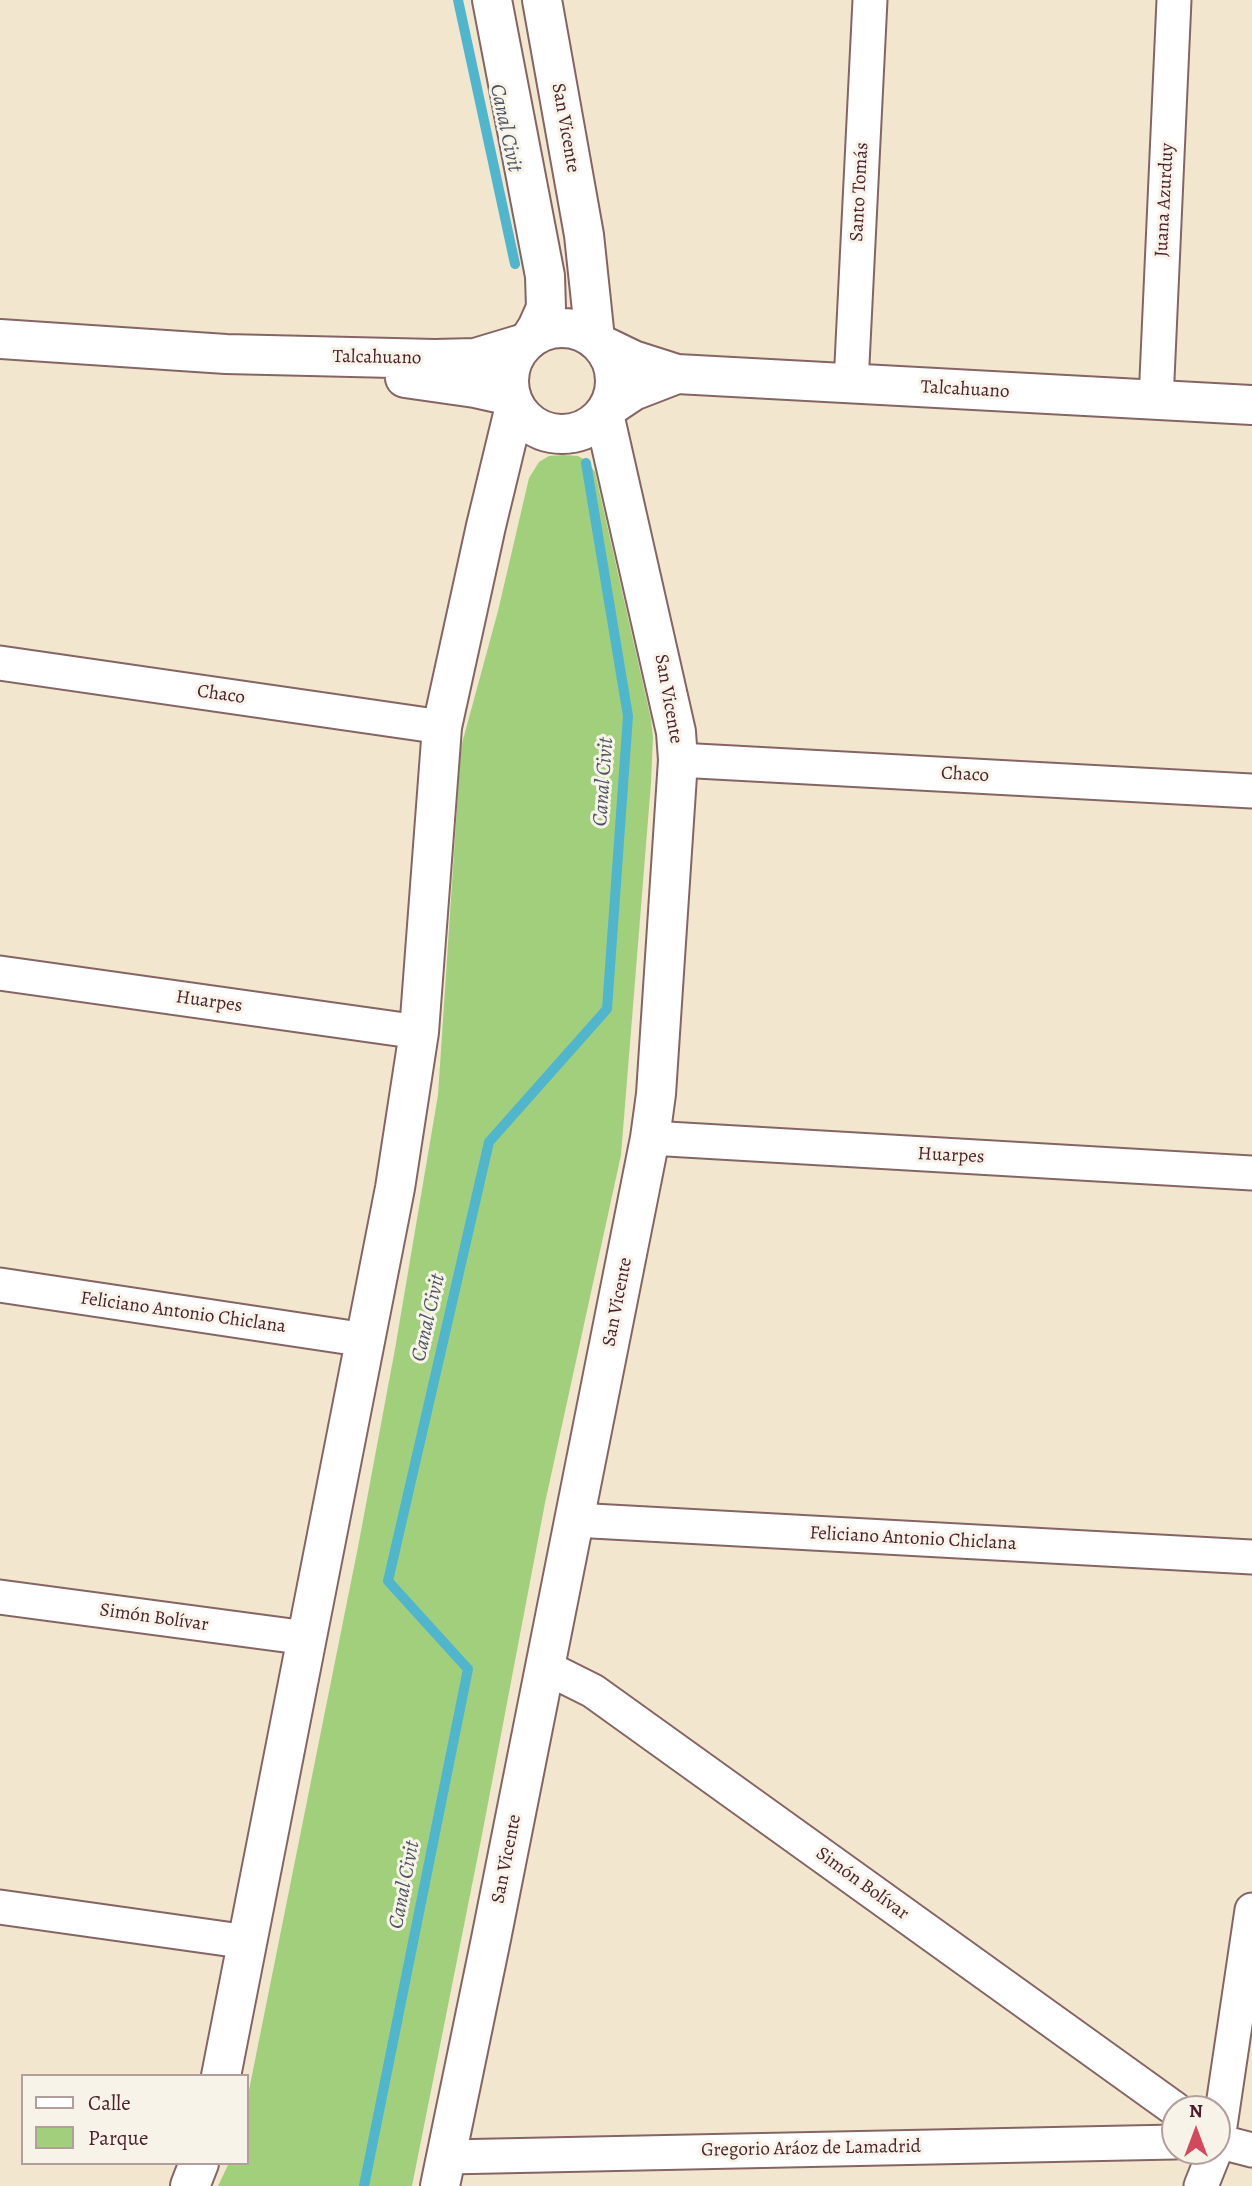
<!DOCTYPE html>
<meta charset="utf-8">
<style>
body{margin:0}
#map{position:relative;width:1252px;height:2186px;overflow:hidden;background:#f3e6cf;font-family:Alegreya,serif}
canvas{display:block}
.legend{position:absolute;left:21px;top:2074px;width:228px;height:91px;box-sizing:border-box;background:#f7f3e8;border:2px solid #b29e9c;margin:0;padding:9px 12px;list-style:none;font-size:21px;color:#4a1f2b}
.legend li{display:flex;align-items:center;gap:14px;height:35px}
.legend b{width:35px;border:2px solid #b29e9c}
.north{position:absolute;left:1161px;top:2095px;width:70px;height:70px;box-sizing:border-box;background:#f7f3e8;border:2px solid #b29e9c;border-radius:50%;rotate:0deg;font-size:19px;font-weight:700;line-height:28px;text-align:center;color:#4a1f2b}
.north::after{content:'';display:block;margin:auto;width:24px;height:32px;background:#d1495b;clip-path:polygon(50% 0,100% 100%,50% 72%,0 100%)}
</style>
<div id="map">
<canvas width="1252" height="2186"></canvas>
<ul class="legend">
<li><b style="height:9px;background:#fff"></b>Calle</li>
<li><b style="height:19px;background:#a2cf7c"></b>Parque</li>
</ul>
<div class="north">N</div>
</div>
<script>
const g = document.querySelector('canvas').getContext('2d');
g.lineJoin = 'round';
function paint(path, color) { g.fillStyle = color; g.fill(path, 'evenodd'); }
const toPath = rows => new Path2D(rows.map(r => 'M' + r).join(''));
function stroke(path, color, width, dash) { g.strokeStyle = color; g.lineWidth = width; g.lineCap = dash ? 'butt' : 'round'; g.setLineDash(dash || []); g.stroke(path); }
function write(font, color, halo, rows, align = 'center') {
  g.font = font + ' Alegreya,serif'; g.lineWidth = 6; g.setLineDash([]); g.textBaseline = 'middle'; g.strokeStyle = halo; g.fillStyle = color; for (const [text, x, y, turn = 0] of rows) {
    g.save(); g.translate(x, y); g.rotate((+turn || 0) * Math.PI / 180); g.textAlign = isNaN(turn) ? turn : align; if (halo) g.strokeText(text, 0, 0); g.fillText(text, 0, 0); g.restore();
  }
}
const green = toPath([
 [564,455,578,456,587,461,595,472,651,719,653,737,651,783,621,1155,545,1503,481,1840,412,2186,218,2186,229,2163,247,2163,247,2100,358,1547,395,1349,438,1095,461,747,498,611,529,478,539,462,549,456]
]);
const stream = toPath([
 [458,0,515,264],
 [364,2186,468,1669,388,1581,489,1142,607,1009,628,716,586,463]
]);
const minor = toPath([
 [851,384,870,0],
 [1156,401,1174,0],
 [0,663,442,727],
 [678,760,1252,791],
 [0,973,419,1032],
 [650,1138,1252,1173],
 [0,1285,366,1340],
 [574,1520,1252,1557],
 [0,1597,307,1638],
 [545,1667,593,1691,1175,2109],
 [0,1907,248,1942],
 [1217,2141,1252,2150],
 [1217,2146,1252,1910],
 [447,2157,1175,2142],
 [1201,2186,1215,2151]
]);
const tertiary = toPath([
 [0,339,226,354,435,359,475,358,525,343],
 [602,345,633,360,677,374,1252,405],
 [405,378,475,388,511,396],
 [609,407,633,391,677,374]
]);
const secondary = toPath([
 [492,0,545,276,546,308,537,328,530,339],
 [542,0,584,235,595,339],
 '509 381a53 53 0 1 1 106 0a53 53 0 1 1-106 0Z',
 [221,2076,395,1188,419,1032,442,727,486,526,515,406],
 [190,2186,199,2163],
 [440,2186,491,1939,650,1138,656,1094,678,760,676,732,604,414]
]);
const streetNames = [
 ["San Vicente",565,128,80],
 ["Santo Tomás",860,192,-87],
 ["Juana Azurduy",1165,200,-87],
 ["Talcahuano",377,358,1],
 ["Talcahuano",965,390,3],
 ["Chaco",221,695,8],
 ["San Vicente",668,699,80],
 ["Chaco",965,775,3],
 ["Huarpes",209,1002,8],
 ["Huarpes",951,1156,3],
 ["San Vicente",618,1302,-79],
 ["Feliciano Antonio Chiclana",183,1313,8],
 ["Feliciano Antonio Chiclana",913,1539,3],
 ["Simón Bolívar",154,1618,8],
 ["San Vicente",507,1859,-79],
 ["Simón Bolívar",862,1884,36],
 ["Gregorio Aráoz de Lamadrid",811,2149,-1]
];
const waterNames = [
 ["Canal Civit",505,128,78],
 ["Canal Civit",604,782,-86],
 ["Canal Civit",429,1318,-77],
 ["Canal Civit",405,1885,-79]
];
paint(green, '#a2cf7c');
stroke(stream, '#4fb6ce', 10);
stroke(minor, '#856564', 37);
stroke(tertiary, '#856564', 42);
stroke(secondary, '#856564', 42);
stroke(minor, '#fff', 33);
stroke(tertiary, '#fff', 38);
stroke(secondary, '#fff', 38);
write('19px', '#4a1f2b', '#f7f3e8', streetNames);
write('italic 21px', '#4c5464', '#f7f3e8', waterNames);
</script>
